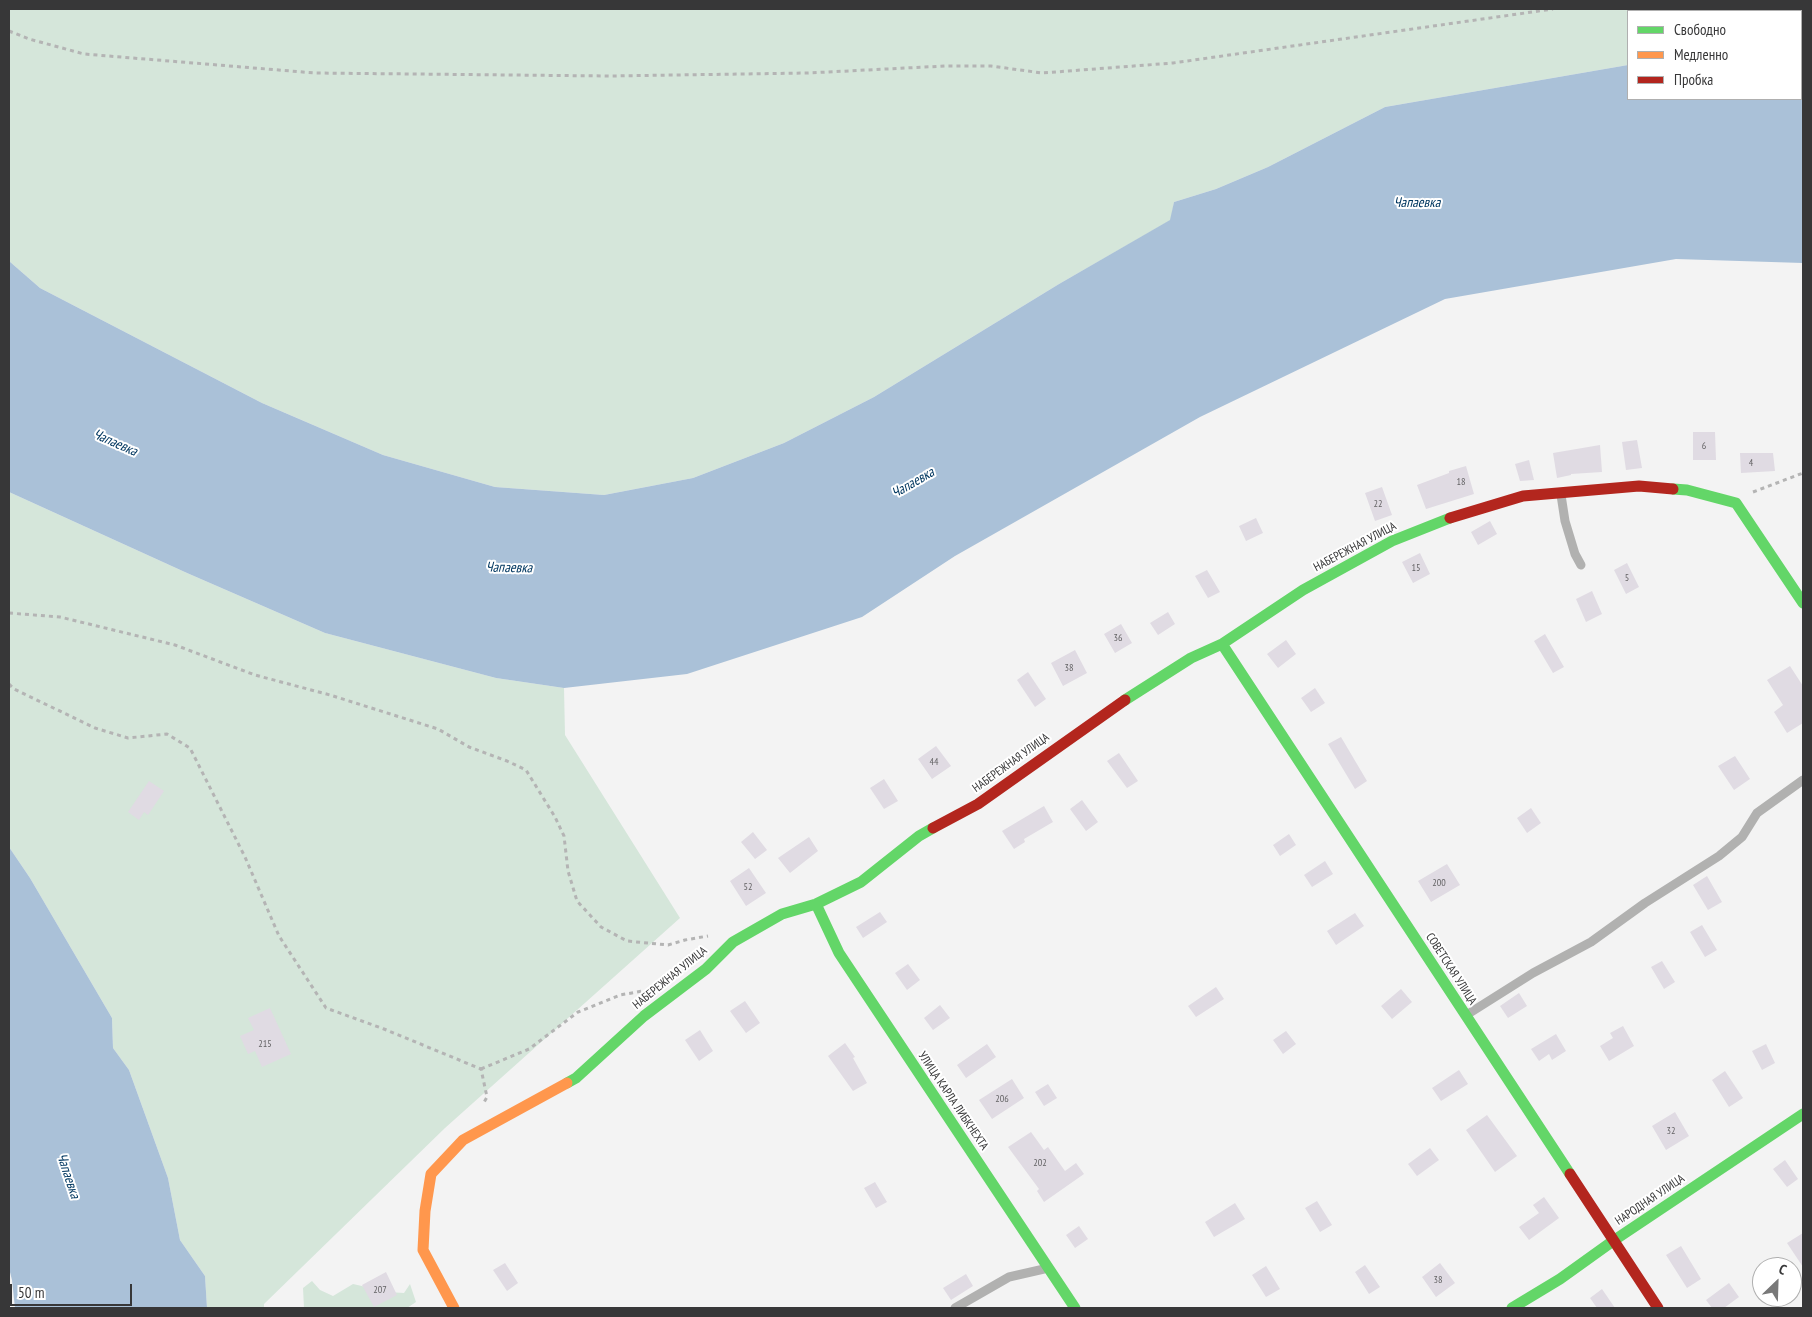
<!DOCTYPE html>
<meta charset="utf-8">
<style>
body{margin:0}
#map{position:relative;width:1812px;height:1317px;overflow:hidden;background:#f3f3f3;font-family:"PT Sans Narrow",sans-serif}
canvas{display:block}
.frame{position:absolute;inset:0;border:10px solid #373738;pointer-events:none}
.legend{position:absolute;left:1627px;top:10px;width:175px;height:90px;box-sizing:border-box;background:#fff;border:1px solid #afafaf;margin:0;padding:6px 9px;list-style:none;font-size:15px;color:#373738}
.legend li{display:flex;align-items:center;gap:10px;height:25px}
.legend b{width:25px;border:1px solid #afafaf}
.north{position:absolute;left:1752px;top:1257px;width:50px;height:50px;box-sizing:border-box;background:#fff;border:1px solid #afafaf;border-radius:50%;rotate:24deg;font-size:14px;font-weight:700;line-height:20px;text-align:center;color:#373738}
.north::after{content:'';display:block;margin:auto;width:18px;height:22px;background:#797979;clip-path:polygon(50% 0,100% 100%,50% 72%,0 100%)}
.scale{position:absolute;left:10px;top:1284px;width:122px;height:22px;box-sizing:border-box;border:2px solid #373738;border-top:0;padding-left:6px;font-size:15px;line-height:18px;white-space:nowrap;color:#373738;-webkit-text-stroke:4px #fff;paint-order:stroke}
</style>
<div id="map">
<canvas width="1812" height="1317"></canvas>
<div class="frame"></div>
<ul class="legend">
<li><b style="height:6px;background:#63d668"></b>Свободно</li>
<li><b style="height:6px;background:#ff974d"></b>Медленно</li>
<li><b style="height:6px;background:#b3261e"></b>Пробка</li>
</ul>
<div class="north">С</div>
<div class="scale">50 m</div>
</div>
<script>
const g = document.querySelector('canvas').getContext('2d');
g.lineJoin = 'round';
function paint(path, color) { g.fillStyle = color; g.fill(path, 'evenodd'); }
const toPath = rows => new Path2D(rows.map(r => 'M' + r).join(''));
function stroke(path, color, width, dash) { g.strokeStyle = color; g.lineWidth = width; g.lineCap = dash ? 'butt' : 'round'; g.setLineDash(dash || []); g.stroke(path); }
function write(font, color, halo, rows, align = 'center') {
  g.font = font + ' "PT Sans Narrow",sans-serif'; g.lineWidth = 4; g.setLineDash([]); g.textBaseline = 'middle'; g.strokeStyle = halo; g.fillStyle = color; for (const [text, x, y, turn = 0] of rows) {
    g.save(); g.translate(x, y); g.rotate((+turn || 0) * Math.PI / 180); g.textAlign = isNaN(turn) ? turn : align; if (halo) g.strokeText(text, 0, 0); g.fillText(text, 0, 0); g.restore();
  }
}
const green = toPath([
 [9,9,1803,9,1803,56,1801,56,1801,11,1628,11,1628,65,1385,107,1268,167,1216,189,1174,202,1171,220,1059,284,874,397,784,443,693,478,604,495,495,487,383,455,262,403,40,288,9,261],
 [9,492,187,573,325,633,496,678,564,688,565,735,680,918,445,1128,264,1304,264,1308,207,1308,205,1276,180,1240,168,1178,129,1070,113,1048,112,1018,30,878,9,847],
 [312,1281,320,1290,333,1296,353,1284,388,1292,404,1293,410,1284,416,1302,407,1308,304,1308,303,1288]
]);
const water = toPath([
 [1801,56,1803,56,1803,263,1676,259,1445,299,1200,417,955,556,862,617,687,674,564,688,496,678,325,633,187,573,9,492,9,261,40,288,262,403,383,455,495,487,604,495,693,478,784,443,874,397,1059,284,1170,220,1174,202,1216,189,1268,167,1385,107,1628,65,1628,99,1801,99],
 [9,847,30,878,112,1018,113,1048,129,1070,168,1178,180,1240,205,1276,207,1308,15,1308,12,1280,9,1268]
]);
const building = toPath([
 [1693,432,1715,432,1716,460,1693,460],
 [1637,440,1642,468,1626,470,1622,442],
 [1600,445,1602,472,1571,474,1571,475,1557,478,1553,453],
 [1740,453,1773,453,1775,471,1741,473],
 [1529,460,1534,480,1520,481,1515,464],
 [1466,466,1474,494,1426,509,1417,485,1449,473,1449,471],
 [1382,487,1392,515,1375,521,1365,493],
 [1256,518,1263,533,1246,541,1239,526],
 [1490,521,1497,534,1478,545,1471,532],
 [1420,553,1430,574,1413,583,1402,562],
 [1627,563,1639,587,1626,594,1614,570],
 [1207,570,1220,592,1208,598,1195,576],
 [1592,591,1602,614,1586,622,1576,599],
 [1168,612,1175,624,1158,635,1150,623],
 [1121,624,1132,643,1115,653,1104,634],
 [1545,634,1564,667,1553,673,1534,641],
 [1286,640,1296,654,1278,668,1267,654],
 [1075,650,1087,673,1063,686,1051,663],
 [1790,666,1803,686,1803,723,1787,733,1774,712,1783,705,1767,680],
 [1028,672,1046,699,1035,707,1017,680],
 [1315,688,1325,703,1311,712,1301,698],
 [1341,737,1367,781,1355,789,1328,744],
 [936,746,951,766,932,779,918,759],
 [1119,753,1138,781,1127,788,1107,761],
 [1735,756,1750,779,1734,790,1718,766],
 [884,779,898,801,884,809,870,788],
 [149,781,164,791,148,815,144,812,139,820,128,812],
 [1082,800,1098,822,1086,831,1070,809],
 [1044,806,1053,822,1024,839,1025,842,1014,849,1002,831],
 [1531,808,1541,823,1527,833,1517,818],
 [753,832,767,850,755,859,741,842],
 [1289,834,1296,845,1280,856,1273,845],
 [809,837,818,851,790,873,778,858],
 [1325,861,1333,874,1312,887,1304,875],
 [1447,864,1460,885,1431,902,1418,881],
 [749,868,766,893,746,906,730,881],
 [1707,876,1722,902,1708,910,1693,885],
 [880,912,887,922,863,938,856,927],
 [1355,913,1364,926,1336,945,1327,931],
 [1702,925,1717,950,1705,957,1690,932],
 [1662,961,1675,982,1664,989,1651,967],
 [908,964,920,980,907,990,895,973],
 [1216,987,1224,999,1196,1017,1188,1006],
 [1401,989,1412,1002,1392,1019,1381,1006],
 [1519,993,1527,1006,1508,1018,1500,1006],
 [745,1001,760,1023,746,1033,730,1011],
 [940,1005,950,1018,933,1030,924,1018],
 [270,1008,291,1054,262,1067,255,1051,248,1054,240,1036,254,1030,248,1018],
 [1623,1026,1634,1046,1609,1061,1600,1046,1613,1038,1610,1033],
 [700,1030,713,1051,699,1061,685,1040],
 [1286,1031,1296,1044,1283,1054,1273,1040],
 [1556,1034,1566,1051,1552,1060,1549,1054,1539,1061,1531,1049],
 [845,1043,855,1057,853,1058,867,1083,853,1091,828,1056],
 [987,1044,996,1057,966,1078,957,1065],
 [1766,1044,1775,1063,1762,1070,1752,1051],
 [1459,1070,1468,1084,1441,1101,1432,1088],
 [1725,1071,1743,1098,1729,1107,1712,1080],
 [1012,1079,1024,1098,992,1119,979,1100],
 [1048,1084,1057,1098,1044,1106,1035,1092],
 [1675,1112,1689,1136,1666,1150,1652,1126],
 [1487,1115,1517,1156,1495,1172,1466,1130],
 [1031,1132,1044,1150,1048,1147,1065,1171,1076,1163,1084,1174,1044,1202,1037,1191,1039,1189,1008,1147],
 [1430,1148,1439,1160,1417,1176,1408,1164],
 [1785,1160,1798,1179,1787,1187,1773,1169],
 [875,1182,887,1202,876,1208,864,1188],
 [1544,1197,1559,1218,1529,1240,1519,1227,1539,1213,1533,1205],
 [1317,1201,1332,1225,1320,1232,1305,1208],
 [1235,1203,1245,1219,1214,1237,1205,1222],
 [1079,1226,1088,1239,1075,1248,1066,1235],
 [1803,1233,1803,1267,1787,1243],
 [1681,1246,1701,1279,1687,1288,1666,1255],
 [505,1263,518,1283,507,1291,493,1270],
 [1440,1263,1455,1283,1436,1297,1422,1277],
 [1365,1265,1380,1287,1369,1294,1355,1272],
 [1266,1266,1280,1289,1266,1297,1252,1275],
 [386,1272,397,1295,374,1307,362,1285],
 [966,1274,973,1286,951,1300,943,1288],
 [1729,1283,1739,1297,1724,1308,1712,1308,1706,1300],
 [1602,1289,1615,1308,1597,1308,1590,1298]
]);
const path = toPath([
 [1783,9,1801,11],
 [9,31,29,39,84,54,315,73,609,76,808,73,945,66,991,66,1042,73,1173,63,1553,9],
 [1753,492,1803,473],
 [9,613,60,617,175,645,255,675,330,695,438,729,469,747,507,761,526,770,555,817,564,836,568,871,577,901,601,927,627,941,668,945,685,940,708,936],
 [9,684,14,689,95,728,128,738,167,734,190,748,245,857,279,936,326,1008,384,1029,481,1069,487,1097,483,1104],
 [481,1069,529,1049,578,1012,620,995,643,991]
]);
const lane = toPath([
 [1561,495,1565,521,1575,554,1581,565],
 [1468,1014,1533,973,1591,942,1645,903,1719,856,1742,837,1757,813,1803,780],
 [955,1308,1009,1277,1044,1269]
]);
const fast = toPath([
 [1673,489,1687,490,1736,503,1803,603],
 [1222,644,1570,1174],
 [1125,700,1191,658,1222,644,1303,590,1392,541,1450,518],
 [816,904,839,953,1075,1308],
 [567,1083,576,1078,644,1016,706,969,733,942,782,914,816,904,861,882,919,836,933,828],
 [1512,1308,1560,1279,1613,1241,1803,1114]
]);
const slow = toPath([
 [454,1308,423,1250,425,1211,431,1174,463,1140,567,1083]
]);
const jam = toPath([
 [1450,518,1523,496,1639,486,1673,489],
 [933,828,978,804,1125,700],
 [1570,1174,1658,1308]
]);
const numberNames = [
 ["6",1704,446],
 ["4",1751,463],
 ["18",1461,482],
 ["22",1378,504],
 ["15",1416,568],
 ["5",1627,578],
 ["36",1118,638],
 ["38",1069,668],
 ["44",934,762],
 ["200",1439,883],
 ["52",748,887],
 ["215",265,1044],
 ["206",1002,1099],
 ["32",1671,1131],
 ["202",1040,1163],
 ["38",1438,1280],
 ["207",380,1290]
];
const streetNames = [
 ["НАБЕРЕЖНАЯ УЛИЦА",1355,547,-28],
 ["НАБЕРЕЖНАЯ УЛИЦА",1011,763,-36],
 ["СОВЕТСКАЯ УЛИЦА",1451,969,57],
 ["НАБЕРЕЖНАЯ УЛИЦА",670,978,-39],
 ["УЛИЦА КАРЛА ЛИБКНЕХТА",953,1101,56],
 ["НАРОДНАЯ УЛИЦА",1650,1200,-34]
];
const waterNames = [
 ["Чапаевка",1417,203],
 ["Чапаевка",115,443,24],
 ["Чапаевка",913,483,-30],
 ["Чапаевка",509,568,1],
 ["Чапаевка",68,1176,72]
];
paint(green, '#d5e6da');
paint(water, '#aac1d8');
paint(building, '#e0dbe3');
stroke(path, '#b4b4b4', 3, [4, 4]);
stroke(lane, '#b1b1b0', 9);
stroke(fast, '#63d668', 11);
stroke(slow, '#ff974d', 11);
stroke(jam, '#b3261e', 11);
write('10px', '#636264', null, numberNames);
write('12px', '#373738', '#fff', streetNames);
write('italic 14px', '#003760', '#fff', waterNames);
</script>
